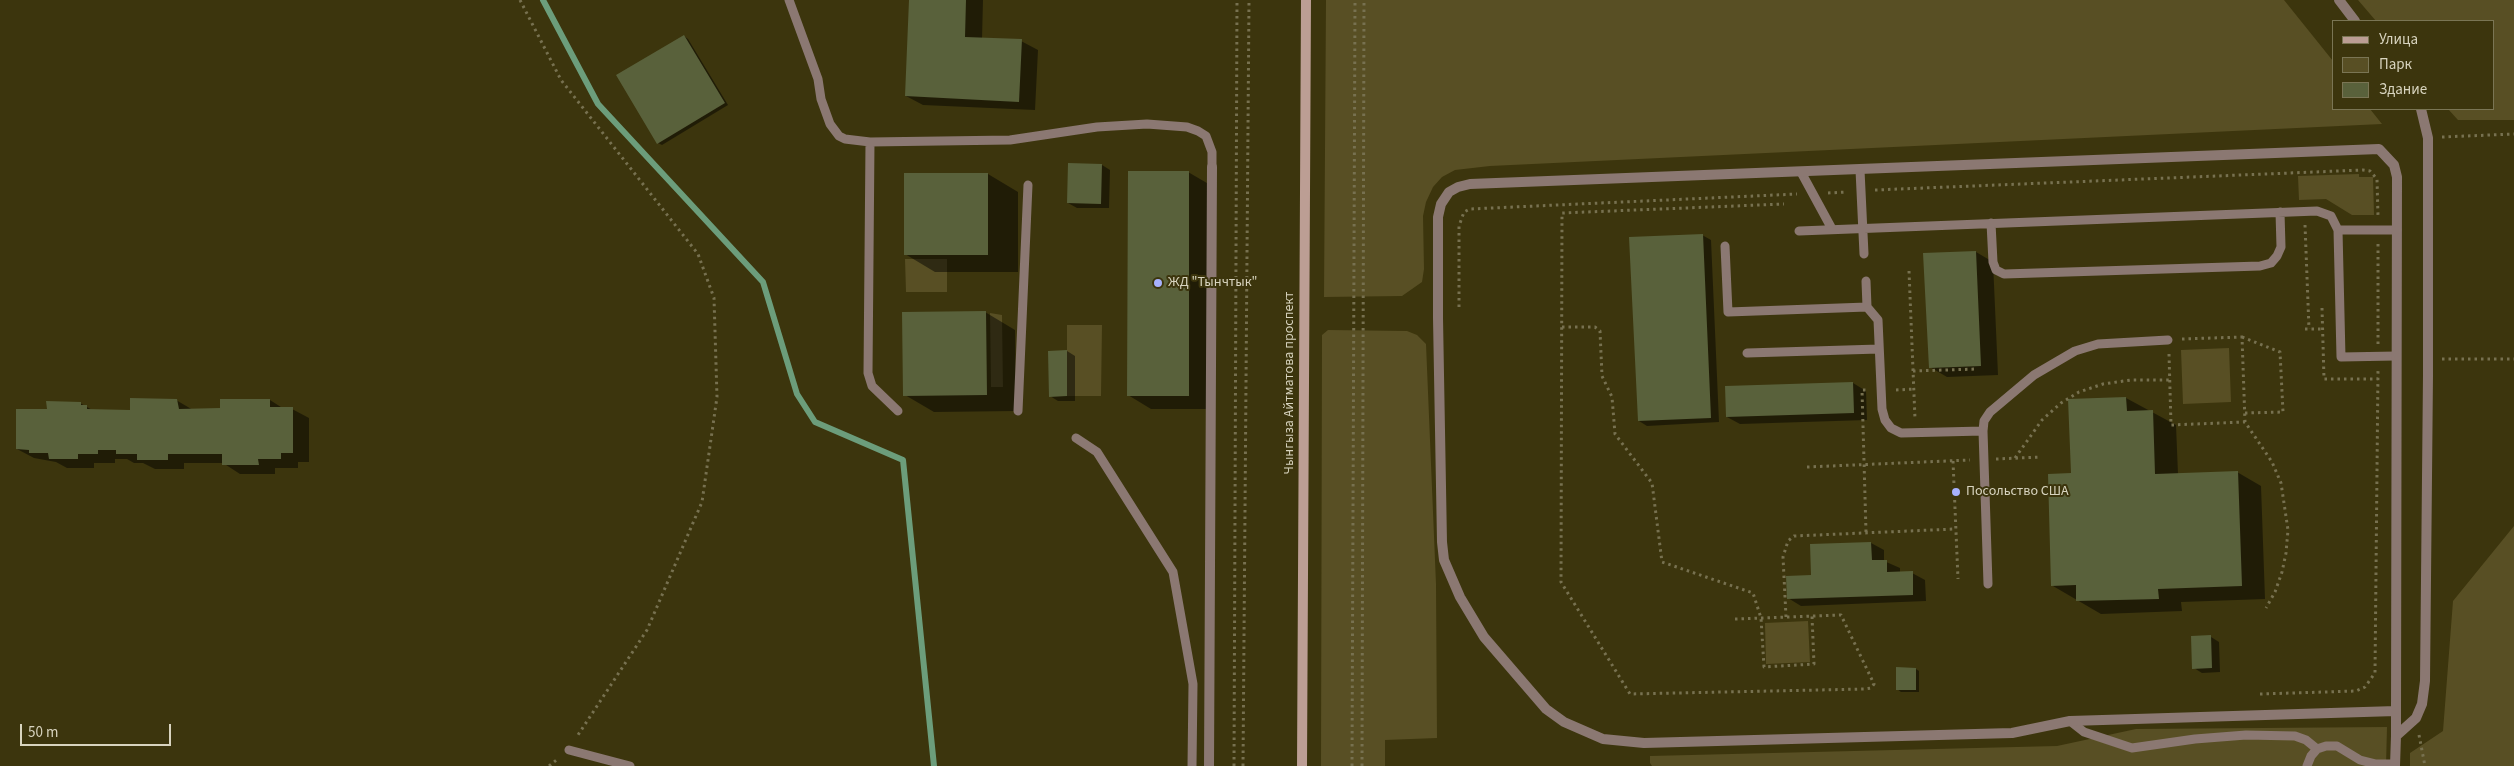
<!DOCTYPE html>
<meta charset="utf-8">
<style>
body{margin:0}
#map{position:relative;width:2514px;height:766px;overflow:hidden;background:#3c350d;font-family:"Source Sans 3",sans-serif}
canvas{display:block}
.legend{position:absolute;left:2332px;top:20px;width:162px;height:90px;box-sizing:border-box;background:#3c350d;border:1px solid #7a7554;margin:0;padding:6px 9px;list-style:none;font-size:15px;color:#d8d4bf}
.legend li{display:flex;align-items:center;gap:10px;height:25px}
.legend b{width:25px;border:1px solid #7a7554}
.scale{position:absolute;left:20px;top:724px;width:151px;height:22px;box-sizing:border-box;border:2px solid #d8d4bf;border-top:0;padding-left:6px;font-size:15px;line-height:18px;white-space:nowrap;color:#d8d4bf;-webkit-text-stroke:4px #3c350d;paint-order:stroke}
</style>
<div id="map">
<canvas width="2514" height="766"></canvas>
<ul class="legend">
<li><b style="height:6px;background:#bc9e94"></b>Улица</li>
<li><b style="height:14px;background:#584f24"></b>Парк</li>
<li><b style="height:14px;background:#59613b"></b>Здание</li>
</ul>
<div class="scale">50 m</div>
</div>
<script>
const g = document.querySelector('canvas').getContext('2d');
g.lineJoin = 'round';
function paint(path, color) { g.fillStyle = color; g.fill(path, 'evenodd'); }
const toPath = rows => new Path2D(rows.map(r => 'M' + r).join(''));
function stroke(path, color, width, dash) { g.strokeStyle = color; g.lineWidth = width; g.lineCap = dash ? 'butt' : 'round'; g.setLineDash(dash || []); g.stroke(path); }
function write(font, color, halo, rows, align = 'center') {
  g.font = font + ' "Source Sans 3",sans-serif'; g.lineWidth = 4; g.setLineDash([]); g.textBaseline = 'middle'; g.strokeStyle = halo; g.fillStyle = color; for (const [text, x, y, turn = 0] of rows) {
    g.save(); g.translate(x, y); g.rotate((+turn || 0) * Math.PI / 180); g.textAlign = isNaN(turn) ? turn : align; if (halo) g.strokeText(text, 0, 0); g.fillText(text, 0, 0); g.restore();
  }
}
const green = toPath([
 [1326,0,2284,0,2333,61,2333,109,2370,109,2382,124,1490,166,1455,170,1442,177,1433,187,1426,202,1423,216,1424,269,1422,282,1402,296,1324,297],
 [2358,0,2514,0,2514,120,2458,120,2448,109,2493,109,2493,21,2376,21],
 [2359,174,2359,177,2373,177,2374,215,2352,215,2326,199,2299,200,2298,176],
 [905,259,947,259,947,292,906,292],
 [990,313,1002,315,1003,387,991,387],
 [1067,325,1102,325,1101,396,1067,396],
 [1328,330,1407,331,1417,335,1426,344,1436,584,1437,738,1385,740,1385,766,1321,766,1322,335],
 [2229,348,2231,402,2183,404,2181,350],
 [2514,526,2514,766,2410,766,2410,753,2443,731,2453,601],
 [1808,621,1810,662,1766,664,1765,623],
 [2387,727,2386,766,1652,766,1650,763,1650,756,2057,746,2136,729]
]);
const shadow = toPath([
 [910,0,983,0,982,39,1021,41,1038,50,1035,110,923,105,906,96],
 [684,36,688,39,728,105,662,145,658,143],
 [1102,165,1110,170,1109,208,1077,208,1068,203],
 [1188,172,1212,186,1212,409,1151,409,1128,395],
 [905,174,988,174,1018,192,1018,272,935,272,905,254],
 [1702,235,1711,240,1719,422,1647,426,1639,421],
 [1976,252,1993,262,1998,375,1947,377,1930,367],
 [985,312,1015,330,1016,411,934,412,905,395],
 [1067,351,1075,356,1075,401,1058,401,1050,396],
 [1853,383,1866,391,1867,420,1740,424,1727,417,1726,387],
 [2126,398,2176,425,2178,474,2237,472,2261,486,2265,599,2181,602,2182,611,2101,614,2053,586,2072,474],
 [176,400,193,410,221,410,270,400,284,409,292,409,309,418,309,462,298,462,298,468,275,468,275,474,240,474,223,463,184,463,184,469,155,469,143,463,134,463,127,459,115,459,115,463,94,463,94,468,67,468,56,462,34,458,17,449,48,411,80,403,94,411,131,411],
 [1871,543,1884,550,1884,561,1900,568,1900,573,1912,573,1925,580,1926,601,1801,606,1788,598,1812,576],
 [2211,637,2219,642,2220,672,2202,673,2194,668],
 [1916,669,1919,671,1919,692,1901,692,1897,689]
]);
const stream = toPath([
 [543,0,598,104,763,282,797,394,815,422,903,460,934,766]
]);
const building = toPath([
 [909,0,966,0,965,37,1022,39,1019,102,905,96],
 [684,35,725,103,657,144,616,75],
 [1068,163,1102,164,1101,204,1067,203],
 [1128,171,1189,171,1189,396,1127,396],
 [904,173,988,173,988,255,904,255],
 [1703,234,1711,418,1638,421,1629,237],
 [1976,251,1981,366,1929,368,1923,253],
 [986,311,987,395,903,396,902,312],
 [1067,350,1067,396,1049,397,1048,351],
 [1853,382,1854,413,1726,417,1725,386],
 [2126,397,2127,411,2153,410,2155,474,2238,471,2242,586,2158,589,2159,599,2076,601,2076,585,2051,586,2048,474,2071,473,2068,399],
 [130,398,177,399,179,409,220,408,220,399,270,399,270,407,293,407,293,453,281,453,281,459,258,459,259,465,222,465,222,454,168,454,168,460,137,460,137,454,116,454,116,450,98,450,98,454,78,454,78,459,49,459,48,453,29,453,29,450,16,449,16,409,47,409,46,401,81,402,81,405,87,405,87,409,130,410],
 [1871,542,1872,560,1887,560,1887,572,1913,571,1913,595,1787,599,1786,576,1811,575,1810,544],
 [2211,635,2212,668,2192,669,2191,636],
 [1896,667,1916,668,1916,690,1896,690]
]);
const path = toPath([
 [520,0,561,80,698,254,714,298,717,397,702,502,647,630,576,738],
 [2442,137,2514,134],
 [1875,190,2363,170,2370,171,2377,179,2378,216],
 [1828,193,1846,192],
 [2305,225,2309,329],
 [1909,271,1915,419],
 [1459,307,1459,226,1464,212,1470,209,1797,194],
 [2322,308,2324,379,2378,379],
 [1562,327,1595,327,1600,331,1602,376,1612,397,1615,434,1652,483,1662,562,1753,593,1761,618,1764,667,1814,664,1812,616],
 [2305,329,2322,329],
 [2242,337,2280,352,2283,412,2245,413],
 [2182,339,2242,337,2245,422,2272,462,2281,483,2288,530,2286,553,2282,572,2275,592,2266,608],
 [2378,344,2378,243],
 [2169,354,2171,425,2245,422],
 [2442,359,2514,359],
 [1913,371,1977,369],
 [1896,390,1914,389],
 [2015,458,2042,420,2061,403,2079,392,2103,384,2131,380,2170,380],
 [1996,459,2041,457],
 [1953,461,1958,579],
 [1807,467,1970,460],
 [1866,532,1862,390,1867,390],
 [1786,617,1783,557,1788,541,1794,536,1955,529],
 [1735,619,1841,615,1874,684,1871,688,1865,689,1630,694,1561,582,1562,213,1784,204],
 [2260,694,2356,691,2365,687,2375,673,2378,370],
 [2419,735,2425,766],
 [549,766,559,758],
 [1234,766,1237,0],
 [1243,766,1249,0],
 [1352,766,1355,0],
 [1362,766,1364,0]
]);
const service = toPath([
 [789,0,818,79,821,99,830,124,839,136,845,139,870,142,1010,140,1097,127,1147,124,1187,127,1198,131,1206,136,1212,152,1212,167],
 [870,142,868,373,872,386,898,411],
 [1860,170,1864,254],
 [1801,172,1832,229],
 [1991,223,1993,262,1996,270,2004,274,2260,266,2271,263,2277,256,2281,247,2280,212],
 [2338,230,2341,357,2396,356],
 [1799,231,2317,211,2331,216,2338,230,2397,230],
 [1725,246,1728,312,1867,307,1878,320,1882,409,1885,420,1891,428,1901,433,1983,431],
 [1866,281,1867,307],
 [1747,353,1879,349],
 [1018,411,1028,185],
 [1076,438,1097,452,1173,572,1193,684,1192,766],
 [1988,584,1983,431,1984,421,1990,412,2034,375,2075,351,2098,344,2168,340],
 [2070,721,2084,732,2132,748,2195,739,2246,735,2295,736,2306,740,2317,749],
 [569,750,630,766],
 [2307,766,2311,756,2317,749,2326,746,2337,746,2360,760,2376,764,2395,764]
]);
const minor = toPath([
 [2339,0,2355,21],
 [2396,736,2396,711,2397,177,2394,165,2379,149,1470,184,1458,187,1449,192,1441,204,1438,217,1438,318,1442,542,1444,560,1460,597,1484,637,1546,709,1564,722,1603,739,1644,743,2012,733,2070,721,2396,711],
 [1209,766,1212,167],
 [2395,766,2396,736,2416,718,2422,704,2425,681,2428,375,2428,138,2421,109]
]);
const secondary = toPath([
 [1302,766,1306,0]
]);
const markers = [
 [1158,283,5,"#a7b1fc"],
 [1956,492,5,"#a7b1fc"]
];
const poiNames = [
 ["ЖД \"Тынчтык\"",1168,283],
 ["Посольство США",1966,492]
];
const streetNames = [
 ["Чынгыза Айтматова проспект",1290,383,-90]
];
paint(green, '#584f24');
paint(shadow, '#0007');
stroke(stream, '#6c9d7b', 6);
paint(building, '#59613b');
stroke(path, '#777150', 3, [2.5, 4]);
stroke(service, '#8b7872', 9);
stroke(minor, '#8b7872', 10);
stroke(secondary, '#bc9e94', 10);
for (const [x, y, r, color] of markers) { const dot = new Path2D(); dot.arc(x, y, r, 0, 2 * Math.PI); g.fillStyle = color; g.fill(dot); stroke(dot, '#3c350d', 2); }
write('14px', '#d8d4bf', '#3c350d', poiNames, 'left');
write('14px', '#d8d4bf', '#3c350d', streetNames);
</script>
